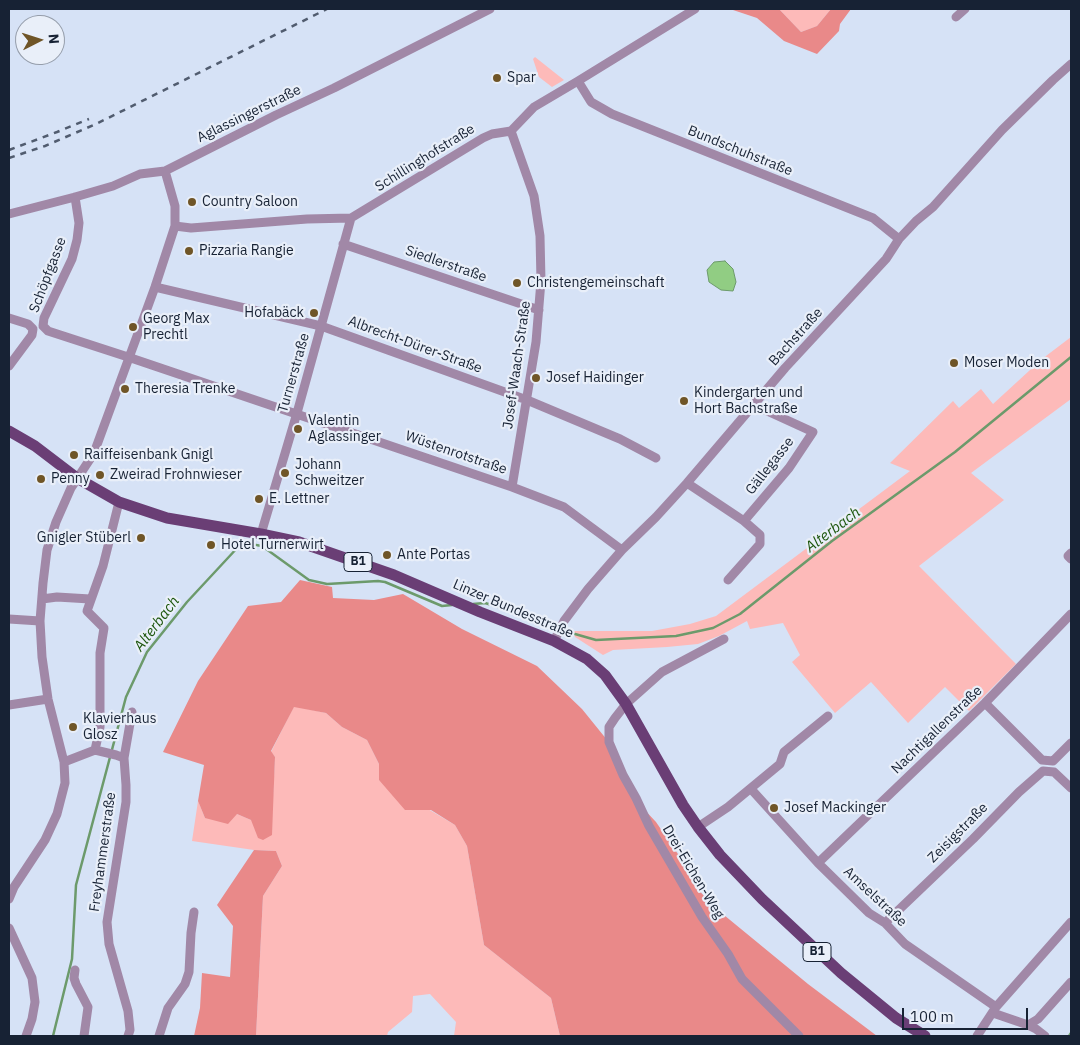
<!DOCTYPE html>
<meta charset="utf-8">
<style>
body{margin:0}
#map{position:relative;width:1080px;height:1045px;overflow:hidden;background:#d6e2f6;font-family:"IBM Plex Sans",sans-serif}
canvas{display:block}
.frame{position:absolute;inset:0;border:10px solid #172234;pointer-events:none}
.north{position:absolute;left:15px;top:15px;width:50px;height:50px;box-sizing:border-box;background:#e9eff9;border:1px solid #959daa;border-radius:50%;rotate:85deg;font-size:14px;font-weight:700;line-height:20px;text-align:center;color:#172234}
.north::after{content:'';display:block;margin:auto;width:18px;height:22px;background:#6f5527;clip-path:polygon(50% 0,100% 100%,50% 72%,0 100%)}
.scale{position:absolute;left:902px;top:1008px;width:126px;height:22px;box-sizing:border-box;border:2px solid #172234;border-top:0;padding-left:6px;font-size:15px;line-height:18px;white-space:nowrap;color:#172234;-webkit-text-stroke:4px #e9eff9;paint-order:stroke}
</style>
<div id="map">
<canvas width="1080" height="1045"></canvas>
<div class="frame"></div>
<div class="north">N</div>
<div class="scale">100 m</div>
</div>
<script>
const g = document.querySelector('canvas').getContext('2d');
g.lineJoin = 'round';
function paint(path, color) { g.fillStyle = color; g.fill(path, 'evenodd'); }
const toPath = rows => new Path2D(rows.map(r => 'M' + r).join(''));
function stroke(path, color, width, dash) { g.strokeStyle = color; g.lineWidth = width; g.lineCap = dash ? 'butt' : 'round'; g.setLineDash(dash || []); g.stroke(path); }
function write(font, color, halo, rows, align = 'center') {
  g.font = font + ' "IBM Plex Sans",sans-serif'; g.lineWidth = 4.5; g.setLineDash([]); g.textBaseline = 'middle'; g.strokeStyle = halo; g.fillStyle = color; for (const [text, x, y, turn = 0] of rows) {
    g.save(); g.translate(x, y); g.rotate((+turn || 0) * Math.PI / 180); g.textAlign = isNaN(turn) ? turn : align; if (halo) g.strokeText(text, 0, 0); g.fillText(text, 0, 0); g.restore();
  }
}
const green = toPath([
 [779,9,831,9,817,26,801,32],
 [535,57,564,80,552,87,539,77,533,59],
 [1071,337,1071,399,971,473,1004,500,919,566,1016,664,969,711,945,687,908,723,871,682,835,713,792,662,800,655,783,623,750,629,747,621,719,636,698,644,667,647,613,650,603,655,575,637,573,631,652,631,690,624,716,616,910,471,890,463,953,401,959,408,981,389,993,404,1042,359],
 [294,706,326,713,342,727,367,740,379,764,379,780,455,825,467,846,484,945,551,998,560,1036,454,1036,456,1022,430,994,413,996,412,1012,388,1032,387,1036,256,1036,263,896,282,866,276,851,254,850,192,841,198,801,205,818,237,814,251,820,271,835,275,757,271,752]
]);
const forest = toPath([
 [730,9,779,9,801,32,817,26,831,9,851,9,840,24,839,31,817,54,784,41,757,18],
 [300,580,332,587,333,598,374,600,403,594,462,629,537,666,582,709,616,751,640,805,656,822,695,879,696,887,713,906,808,984,877,1036,560,1036,551,998,484,945,467,846,455,825,431,810,405,810,379,780,379,764,367,740,342,727,326,713,294,707,271,751,275,757,272,835,263,840,258,838,251,820,237,814,228,824,205,818,198,801,204,765,163,752,198,681,248,606,281,602],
 [254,850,276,851,282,866,263,896,256,1036,194,1036,200,1008,202,973,230,977,233,926,217,905]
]);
const water = toPath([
 [725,261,733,269,736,282,733,291,721,290,709,282,707,270,714,262,725,261]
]);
const stream = toPath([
 [473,604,485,603,512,611,535,620],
 [575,634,596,640,676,636,713,628,740,614,832,541,955,452,1071,357],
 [53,1036,72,959,76,885,126,697,147,652,187,602,239,546,250,544,262,546,309,580,327,584,378,581,385,582,442,606,452,605],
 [1069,1036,1071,1033]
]);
const minor = toPath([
 [956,17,965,9],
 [578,81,591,102,612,114,873,218,899,239],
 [511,131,534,196,540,236,541,281,536,342,512,487],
 [75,197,79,223,77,240,72,259,44,318,43,326,48,331,128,357,512,487,564,507,622,550],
 [9,214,75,197,113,186,140,174,165,171,276,115,334,88,490,9],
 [175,226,191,228,307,219,351,218,483,138,492,134,511,131,534,107,578,81,695,9],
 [343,244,539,310],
 [155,287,321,326,527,400,620,439,656,458],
 [9,318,28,324,33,329,32,335,9,366],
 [687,483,744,521,760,535,760,544,728,580],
 [744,521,789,468,813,432,754,405],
 [261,534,297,413,351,218],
 [1071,553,1068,556,1071,559],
 [42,599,57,597,90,599],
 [9,619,40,621],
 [724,639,662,672,626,704,615,718,609,727,609,742,623,775,636,798,649,826,702,917,728,954,742,979,799,1036],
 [554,641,564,621,588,589,622,550,656,517,687,483,785,368,886,259,899,239,916,221,933,207,1002,130,1053,80,1071,64],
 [985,703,1042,760,1053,761,1071,743],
 [9,705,48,699],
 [95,750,100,727,100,653,104,628,87,611,103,566,119,502],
 [64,762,95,750,116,755,124,758],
 [751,789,818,863,869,913,885,923,905,944,996,1007],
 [698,827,728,807,780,764,784,752,828,716],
 [818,863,985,703,1071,614],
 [9,899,14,887,45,840,57,814,65,783,64,762,48,699,42,657,40,621,43,583,47,550,56,522,71,488,94,453,155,287,175,226,175,206,165,171],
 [885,923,973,839,1019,792,1043,771,1054,772,1071,788],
 [9,928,32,978,35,1002,32,1019,26,1036],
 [75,970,74,978,76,984,88,1007,84,1036],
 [993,1013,1028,1025,1038,1019,1071,982],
 [1028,1025,1036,1029,1045,1036],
 [128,1036,130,1030,128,1011,109,944,107,922,126,802,126,785,124,758,132,712],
 [159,1036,168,1008,185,984,189,972,191,933,194,912],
 [977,1036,996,1007,1071,922]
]);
const major = toPath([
 [9,431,35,446,77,478,119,502,167,518,261,534,299,542,394,575,480,612,554,641,587,659,605,675,626,704,683,805,698,827,720,855,762,899,841,973,896,1018,925,1036]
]);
const rail = toPath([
 [9,150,57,132,89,119],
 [9,158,45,146,96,124,327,9]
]);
const markers = [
 [497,78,5,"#6f5527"],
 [192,202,5,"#6f5527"],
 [189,251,5,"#6f5527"],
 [517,283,5,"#6f5527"],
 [314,313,5,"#6f5527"],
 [133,327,5,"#6f5527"],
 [954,363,5,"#6f5527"],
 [536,378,5,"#6f5527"],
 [125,389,5,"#6f5527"],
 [684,401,5,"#6f5527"],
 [298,429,5,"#6f5527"],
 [74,455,5,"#6f5527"],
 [285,473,5,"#6f5527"],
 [100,475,5,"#6f5527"],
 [41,479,5,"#6f5527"],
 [259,499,5,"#6f5527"],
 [141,538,5,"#6f5527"],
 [211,545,5,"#6f5527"],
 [387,555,5,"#6f5527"],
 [73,727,5,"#6f5527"],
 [774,808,5,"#6f5527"]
];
const shields = [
 [358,562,28],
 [817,952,28]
];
const shieldNames = [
 ["B1",358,562],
 ["B1",817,952]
];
const poiNames = [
 ["Spar",507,78],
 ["Country Saloon",202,202],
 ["Pizzaria Rangie",199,251],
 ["Christengemeinschaft",527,283],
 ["Hofabäck",304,313,"right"],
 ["Georg Max",143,319],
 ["Prechtl",143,335],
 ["Moser Moden",964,363],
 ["Josef Haidinger",546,378],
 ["Theresia Trenke",135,389],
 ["Kindergarten und",694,393],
 ["Hort Bachstraße",694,409],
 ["Valentin",308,421],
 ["Aglassinger",308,437],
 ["Raiffeisenbank Gnigl",84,455],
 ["Johann",295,465],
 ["Schweitzer",295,481],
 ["Zweirad Frohnwieser",110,475],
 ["Penny",51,479],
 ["E. Lettner",269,499],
 ["Gnigler Stüberl",131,538,"right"],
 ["Hotel Turnerwirt",221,545],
 ["Ante Portas",397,555],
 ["Klavierhaus",83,719],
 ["Glosz",83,735],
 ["Josef Mackinger",784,808]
];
const streetNames = [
 ["Aglassingerstraße",249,114,-26],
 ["Bundschuhstraße",740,151,22],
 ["Schillinghofstraße",425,158,-32],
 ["Siedlerstraße",446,264,19],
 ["Schöpfgasse",48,275,-69],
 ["Bachstraße",796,337,-48],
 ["Albrecht-Dürer-Straße",415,345,20],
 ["Josef-Waach-Straße",517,365,-82],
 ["Turnerstraße",294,373,-74],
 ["Wüstenrotstraße",456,453,19],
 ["Gällegasse",770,466,-52],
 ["Linzer Bundesstraße",513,609,23],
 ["Nachtigallenstraße",937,730,-44],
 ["Zeisigstraße",958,833,-45],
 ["Freyhammerstraße",103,852,-82],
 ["Drei-Eichen-Weg",693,872,59],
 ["Amselstraße",875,897,43]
];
const waterNames = [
 ["Alterbach",833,530,-37],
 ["Alterbach",157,624,-53]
];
paint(green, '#fdbab9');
paint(forest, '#e98989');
paint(water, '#91cd83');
stroke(water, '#6c9a6b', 1);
stroke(stream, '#6c9a6b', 2.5);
stroke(minor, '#a188a7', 9);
stroke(major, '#6a3e75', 11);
stroke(rail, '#515c6f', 2.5, [6, 6]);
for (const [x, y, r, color] of markers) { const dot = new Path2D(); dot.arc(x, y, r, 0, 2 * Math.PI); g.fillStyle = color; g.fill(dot); stroke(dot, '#e9eff9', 2); }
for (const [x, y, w] of shields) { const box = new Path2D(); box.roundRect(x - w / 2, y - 9.5, w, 19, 4); g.fillStyle = '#e9eff9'; g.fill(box); stroke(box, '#172234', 1); }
write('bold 12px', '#172234', null, shieldNames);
write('14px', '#172234', '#e9eff9', poiNames, 'left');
write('14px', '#172234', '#e9eff9', streetNames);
write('italic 15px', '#1e570e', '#e9eff9', waterNames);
</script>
